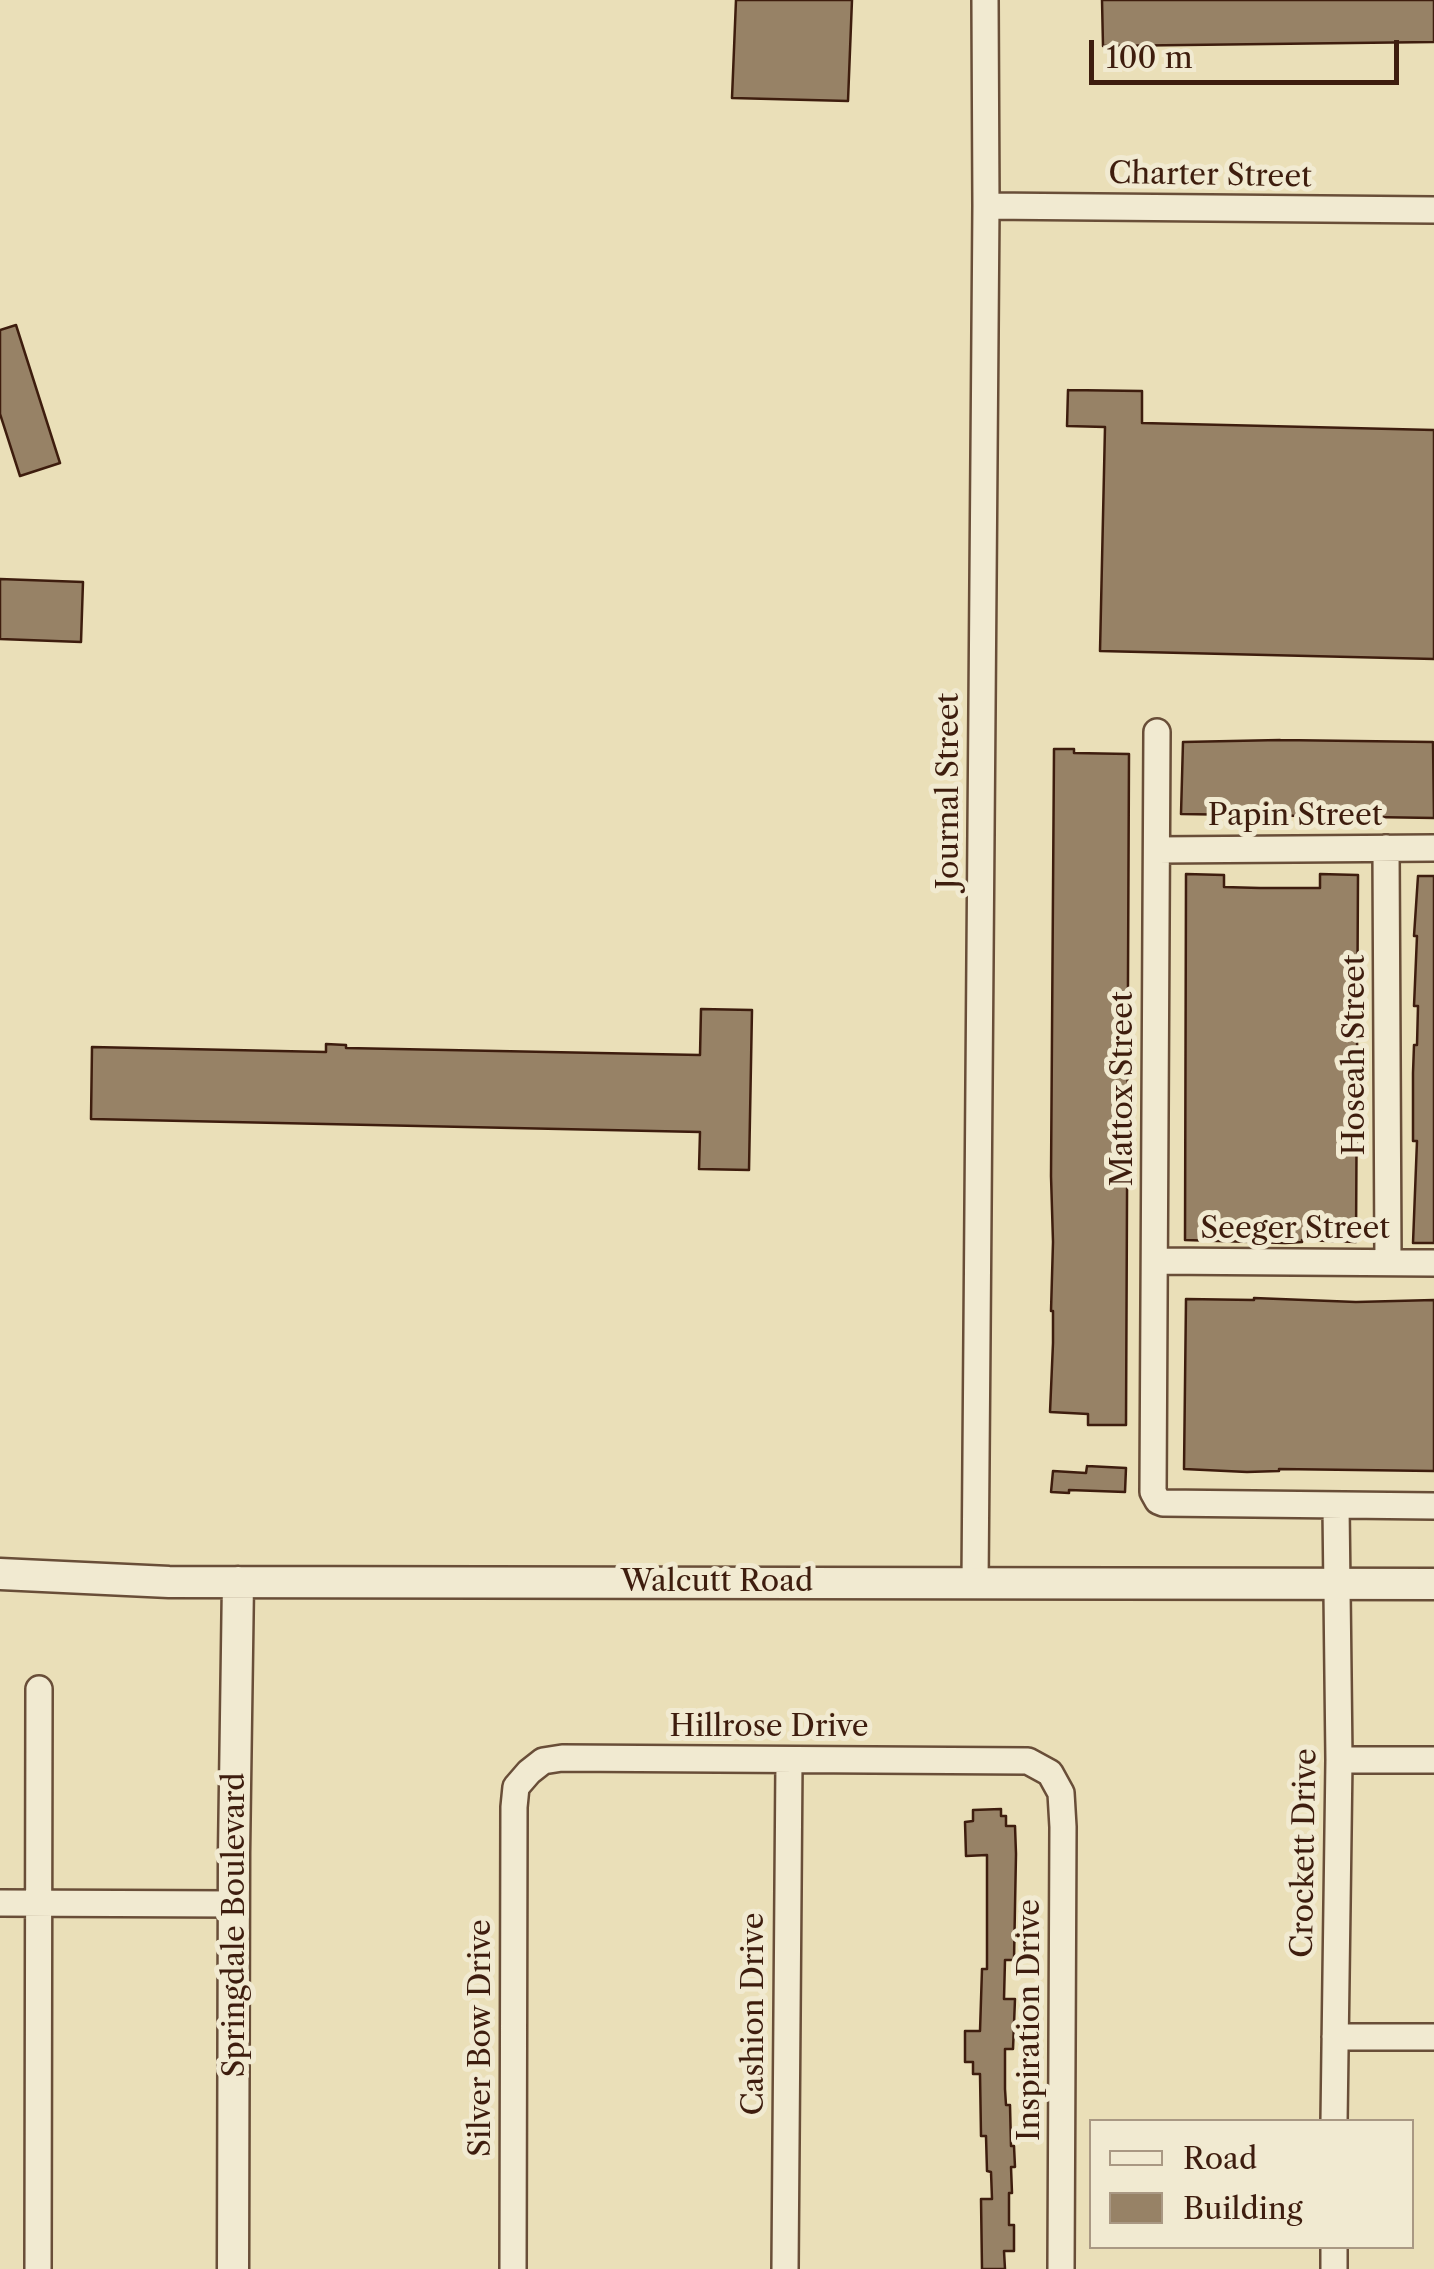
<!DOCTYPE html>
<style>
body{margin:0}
#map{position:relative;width:1434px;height:2269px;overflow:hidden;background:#eadfb8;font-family:"Libre Caslon Text",serif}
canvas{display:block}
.legend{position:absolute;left:1089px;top:2119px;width:325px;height:130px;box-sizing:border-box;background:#f1ead1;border:2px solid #a99883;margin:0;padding:12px 18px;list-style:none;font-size:30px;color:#3e1d0e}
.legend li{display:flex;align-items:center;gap:20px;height:50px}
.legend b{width:50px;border:2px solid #a99883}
.scale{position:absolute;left:1089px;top:40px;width:310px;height:45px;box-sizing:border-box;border:5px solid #3e1d0e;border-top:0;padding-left:12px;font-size:30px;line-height:35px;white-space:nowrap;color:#3e1d0e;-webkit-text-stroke:8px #f1ead1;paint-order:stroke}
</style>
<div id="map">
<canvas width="1434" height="2269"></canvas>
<ul class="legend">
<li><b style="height:12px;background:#f1ead1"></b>Road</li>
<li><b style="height:28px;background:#978266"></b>Building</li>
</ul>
<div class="scale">100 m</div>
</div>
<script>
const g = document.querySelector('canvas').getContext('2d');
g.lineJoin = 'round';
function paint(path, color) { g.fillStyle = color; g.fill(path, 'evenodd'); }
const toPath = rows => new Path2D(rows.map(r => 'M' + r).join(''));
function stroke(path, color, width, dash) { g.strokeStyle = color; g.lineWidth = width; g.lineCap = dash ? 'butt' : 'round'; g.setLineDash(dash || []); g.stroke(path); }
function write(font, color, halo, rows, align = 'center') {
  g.font = font + ' "Libre Caslon Text",serif'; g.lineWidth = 10; g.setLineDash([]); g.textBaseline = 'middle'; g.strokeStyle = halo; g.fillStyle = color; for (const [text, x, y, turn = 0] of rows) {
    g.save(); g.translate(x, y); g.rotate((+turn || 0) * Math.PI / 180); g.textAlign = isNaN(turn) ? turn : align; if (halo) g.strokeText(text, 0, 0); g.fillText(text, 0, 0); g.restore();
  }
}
const building = toPath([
 [736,0,852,0,848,101,732,98,736,0],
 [1102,0,1434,0,1434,42,1103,46,1102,0],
 [16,325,60,463,20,476,0,414,0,330,16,325],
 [1068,390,1142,391,1142,423,1434,430,1434,659,1100,651,1105,427,1067,426,1068,390],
 [0,579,83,582,81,642,0,639,0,579],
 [1280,740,1433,742,1434,818,1181,814,1183,742,1280,740],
 [1054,749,1074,749,1074,753,1129,754,1126,1425,1088,1425,1088,1414,1050,1412,1053,1343,1053,1311,1051,1311,1053,1242,1051,1176,1054,749],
 [1186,874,1224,875,1224,887,1260,888,1320,888,1320,874,1358,875,1356,1242,1302,1240,1302,1242,1285,1243,1185,1240,1186,874],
 [1418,876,1434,876,1434,1243,1413,1243,1417,1141,1413,1141,1413,1073,1414,1045,1417,1045,1418,1006,1414,1006,1417,936,1414,936,1418,876],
 [701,1009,752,1010,749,1170,699,1169,700,1132,91,1119,92,1047,326,1052,326,1044,346,1045,346,1048,700,1055,701,1009],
 [1254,1298,1356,1302,1434,1300,1434,1471,1279,1469,1279,1471,1247,1472,1184,1469,1186,1299,1254,1300,1254,1298],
 [1087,1466,1126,1468,1125,1492,1069,1490,1069,1493,1051,1492,1053,1471,1086,1473,1087,1466],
 [1001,1809,1001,1816,1006,1816,1006,1826,1015,1826,1016,1854,1014,1960,1005,1960,1004,1999,1015,1999,1013,2049,1005,2049,1005,2089,1006,2105,1010,2105,1011,2146,1014,2146,1015,2167,1011,2167,1012,2193,1009,2193,1009,2225,1014,2225,1014,2251,1004,2251,1005,2269,982,2269,981,2199,992,2199,991,2172,987,2171,986,2136,981,2136,980,2074,973,2074,973,2062,965,2062,965,2031,980,2031,982,1969,987,1969,987,1855,966,1856,965,1822,973,1821,973,1810,1001,1809]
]);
const minor = toPath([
 [986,206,1434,210],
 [1157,732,1153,1492,1158,1501,1163,1503,1434,1506],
 [1386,848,1388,1262],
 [1157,850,1434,848],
 [1155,1261,1434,1263],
 [975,1583,986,206,985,0],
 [1339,1760,1434,1760],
 [0,1903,234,1904],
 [1335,2037,1434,2037],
 [1334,2122,1339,1760,1336,1506],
 [38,2269,39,1689],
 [513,2269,514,1807,516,1787,529,1772,543,1761,562,1758,1028,1761,1050,1773,1061,1793,1063,1827,1061,2269],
 [785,2269,789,1761],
 [1334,2269,1334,2246]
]);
const tertiary = toPath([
 [0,1574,169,1582,1434,1584],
 [233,2269,234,1853,238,1582]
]);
const streetNames = [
 ["Charter Street",1210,176,1],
 ["Journal Street",949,791,-90],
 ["Papin Street",1295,816],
 ["Hoseah Street",1355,1055,-90],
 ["Mattox Street",1123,1089,-90],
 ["Seeger Street",1295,1229],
 ["Walcutt Road",717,1582],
 ["Hillrose Drive",769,1727],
 ["Crockett Drive",1305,1853,-89],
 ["Springdale Boulevard",235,1925,-90],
 ["Cashion Drive",754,2014,-90],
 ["Inspiration Drive",1030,2020,-90],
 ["Silver Bow Drive",481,2038,-90]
];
paint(building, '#978266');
stroke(building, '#3e1d0e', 2.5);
stroke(minor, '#694e38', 30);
stroke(tertiary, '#694e38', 35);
stroke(minor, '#f1ead1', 25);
stroke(tertiary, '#f1ead1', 30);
write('30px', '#3e1d0e', '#f1ead1', streetNames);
</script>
